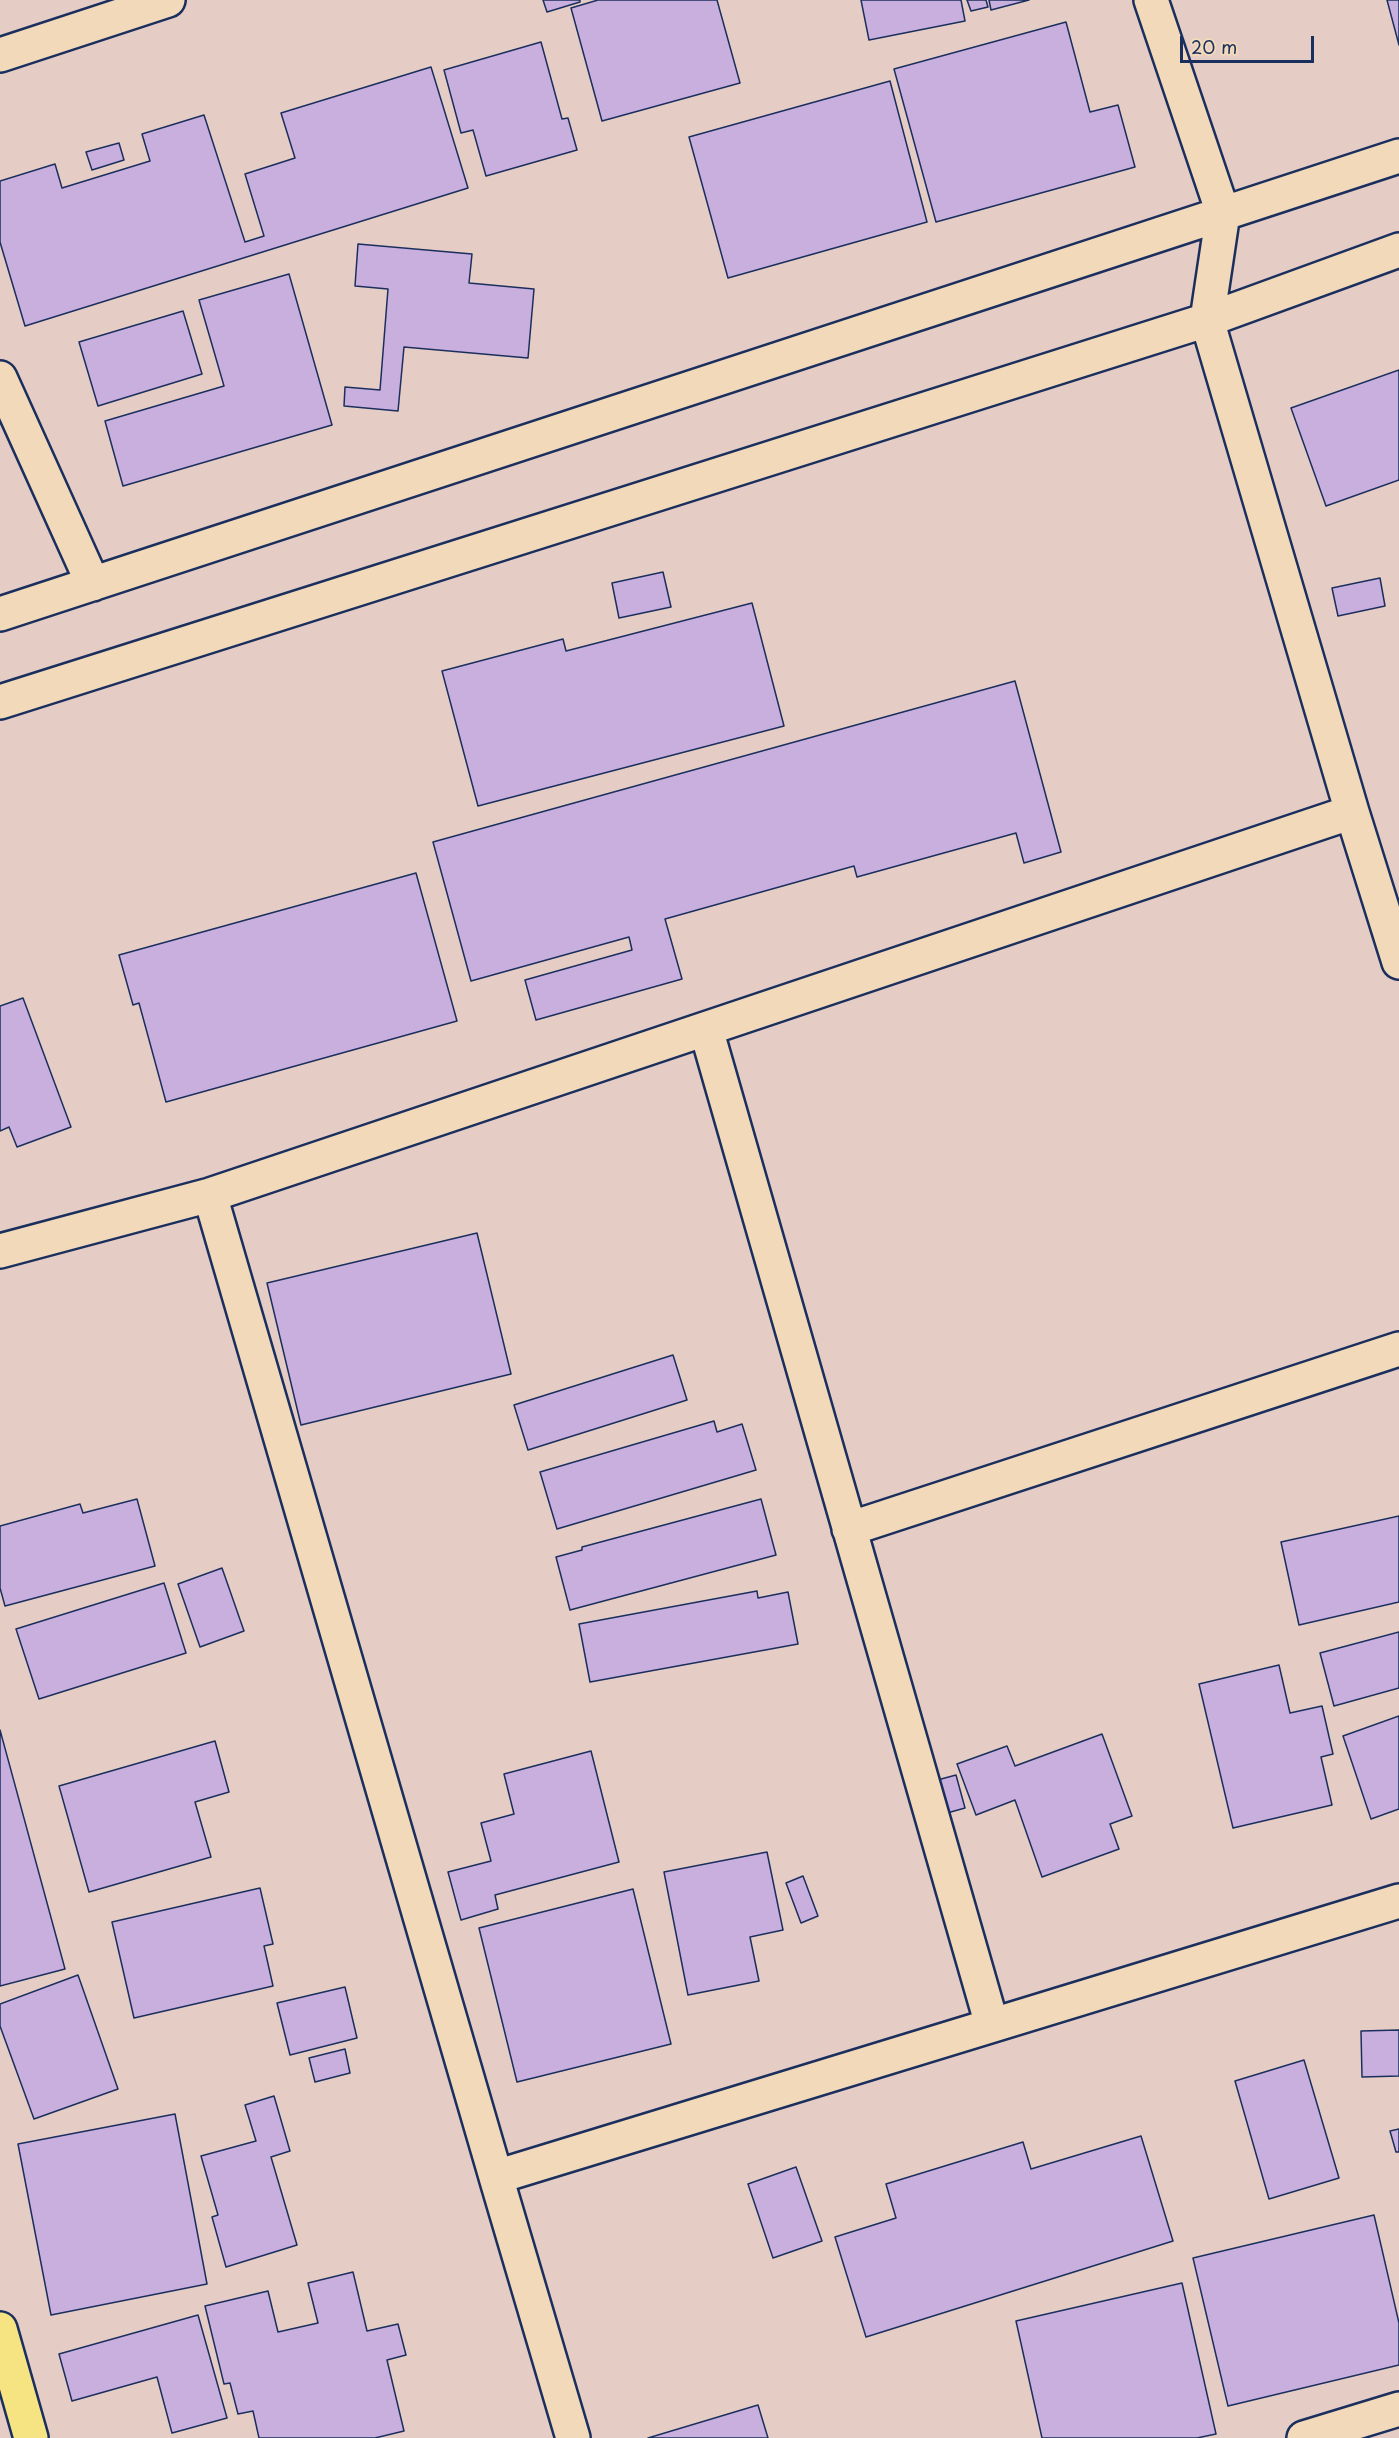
<!DOCTYPE html>
<style>
body{margin:0}
#map{position:relative;width:1399px;height:2438px;overflow:hidden;background:#e5ccc4;font-family:"Playpen Sans",sans-serif}
canvas{display:block}
.scale{position:absolute;left:1180px;top:36px;width:134px;height:27px;box-sizing:border-box;border:3px solid #1b2f5e;border-top:0;padding-left:8px;font-size:18px;line-height:21px;white-space:nowrap;color:#1b2f5e;-webkit-text-stroke:4px #f1d9b9;paint-order:stroke}
</style>
<div id="map">
<canvas width="1399" height="2438"></canvas>
<div class="scale">20 m</div>
</div>
<script>
const g = document.querySelector('canvas').getContext('2d');
g.lineJoin = 'round';
function paint(path, color) { g.fillStyle = color; g.fill(path, 'evenodd'); }
const toPath = rows => new Path2D(rows.map(r => 'M' + r).join(''));
function stroke(path, color, width, dash) { g.strokeStyle = color; g.lineWidth = width; g.lineCap = dash ? 'butt' : 'round'; g.setLineDash(dash || []); g.stroke(path); }
const building = toPath([
 [543,0,580,0,580,2,547,12,543,0],
 [598,0,717,0,740,83,602,121,571,8,598,0],
 [861,0,961,0,965,21,869,40,861,0],
 [967,0,986,0,988,7,971,11,967,0],
 [989,0,1029,0,991,10,989,0],
 [1387,0,1399,0,1399,45,1387,0],
 [1066,22,1090,112,1118,105,1135,167,936,222,894,69,1066,22],
 [541,42,562,119,568,118,577,150,486,176,473,130,461,133,444,70,541,42],
 [431,67,468,188,25,326,0,242,0,181,55,164,62,188,150,161,142,134,204,115,245,242,264,236,245,174,295,158,281,113,431,67],
 [890,81,927,222,728,278,689,137,890,81],
 [119,143,124,160,92,170,86,152,119,143],
 [358,244,472,254,469,283,534,289,528,358,404,347,398,411,344,406,345,387,380,390,388,289,355,286,358,244],
 [289,274,332,425,123,486,105,421,224,386,199,300,289,274],
 [183,311,202,374,98,406,79,342,183,311],
 [1399,370,1399,480,1326,506,1291,408,1399,370],
 [663,572,671,607,619,618,612,583,663,572],
 [1380,578,1385,606,1338,616,1332,588,1380,578],
 [752,603,784,726,478,806,442,671,563,639,566,651,752,603],
 [1015,681,1061,852,1024,863,1016,833,857,877,854,866,665,919,682,979,536,1020,525,980,632,950,629,937,471,981,433,842,1015,681],
 [416,873,457,1021,166,1102,139,1003,133,1005,119,955,416,873],
 [23,998,71,1127,17,1147,9,1127,0,1131,0,1006,23,998],
 [477,1233,511,1374,301,1425,267,1283,477,1233],
 [673,1355,687,1400,528,1450,514,1405,673,1355],
 [714,1421,717,1432,742,1424,756,1470,557,1529,540,1472,714,1421],
 [137,1499,155,1566,5,1606,0,1588,0,1526,80,1504,83,1513,137,1499],
 [761,1499,776,1555,570,1610,556,1557,582,1550,582,1547,761,1499],
 [1399,1516,1399,1602,1299,1625,1281,1542,1399,1516],
 [222,1568,244,1631,200,1647,178,1584,222,1568],
 [164,1583,186,1653,39,1699,16,1629,164,1583],
 [757,1591,758,1598,788,1592,798,1644,590,1682,579,1624,757,1591],
 [1399,1632,1399,1688,1334,1706,1320,1653,1399,1632],
 [1279,1665,1290,1713,1322,1706,1333,1754,1321,1757,1332,1805,1233,1828,1199,1684,1279,1665],
 [1399,1716,1399,1809,1371,1819,1343,1736,1399,1716],
 [0,1730,65,1969,0,1986,0,1730],
 [1102,1734,1132,1816,1110,1824,1119,1849,1042,1877,1015,1800,976,1815,957,1764,1007,1746,1015,1766,1102,1734],
 [215,1741,229,1792,195,1802,211,1857,89,1892,59,1786,215,1741],
 [591,1751,619,1862,495,1895,498,1909,461,1920,448,1872,491,1861,481,1823,514,1814,504,1774,591,1751],
 [956,1775,965,1808,940,1815,930,1782,956,1775],
 [767,1852,783,1930,750,1937,759,1981,688,1995,664,1872,767,1852],
 [803,1876,818,1916,801,1923,786,1883,803,1876],
 [260,1888,273,1944,264,1946,273,1986,134,2018,112,1922,260,1888],
 [633,1889,671,2044,517,2082,479,1928,633,1889],
 [78,1975,118,2089,34,2119,0,2026,0,2004,78,1975],
 [345,1987,357,2038,290,2055,277,2003,345,1987],
 [1399,2030,1399,2076,1362,2077,1361,2031,1399,2030],
 [345,2049,350,2073,315,2082,309,2058,345,2049],
 [1304,2060,1339,2178,1269,2199,1235,2081,1304,2060],
 [274,2096,290,2151,271,2157,297,2245,226,2267,212,2217,218,2215,201,2156,256,2141,245,2105,274,2096],
 [175,2114,207,2284,51,2315,18,2144,175,2114],
 [1399,2129,1399,2152,1396,2152,1390,2131,1399,2129],
 [1141,2136,1173,2241,866,2337,835,2237,896,2218,886,2184,1023,2142,1031,2169,1141,2136],
 [796,2167,822,2241,773,2258,748,2184,796,2167],
 [1374,2215,1399,2323,1399,2365,1228,2406,1193,2258,1374,2215],
 [353,2272,367,2331,398,2324,406,2355,387,2360,404,2431,375,2438,259,2438,253,2411,238,2414,230,2383,224,2384,205,2306,268,2291,278,2332,318,2323,308,2283,353,2272],
 [1182,2283,1216,2434,1197,2438,1042,2438,1016,2321,1182,2283],
 [198,2315,227,2418,172,2433,157,2377,72,2401,59,2354,198,2315],
 [758,2405,768,2438,648,2438,758,2405]
]);
const minor = toPath([
 [1151,0,1223,213,1207,320,1352,812,1399,962],
 [0,55,168,0],
 [0,378,93,584],
 [0,614,1399,156],
 [0,702,1207,320,1399,250],
 [706,1029,992,2025],
 [210,1195,496,2177,1399,1901],
 [0,1251,210,1195,1352,812],
 [849,1529,1399,1349],
 [496,2177,573,2438],
 [1304,2438,1399,2409]
]);
const major = toPath([
 [0,2329,31,2438]
]);
paint(building, '#c9afde');
stroke(building, '#1b2f5e', 1.5);
stroke(minor, '#1b2f5e', 38);
stroke(major, '#1b2f5e', 38);
stroke(minor, '#f1d9b9', 33);
stroke(major, '#f6e381', 33);
</script>
